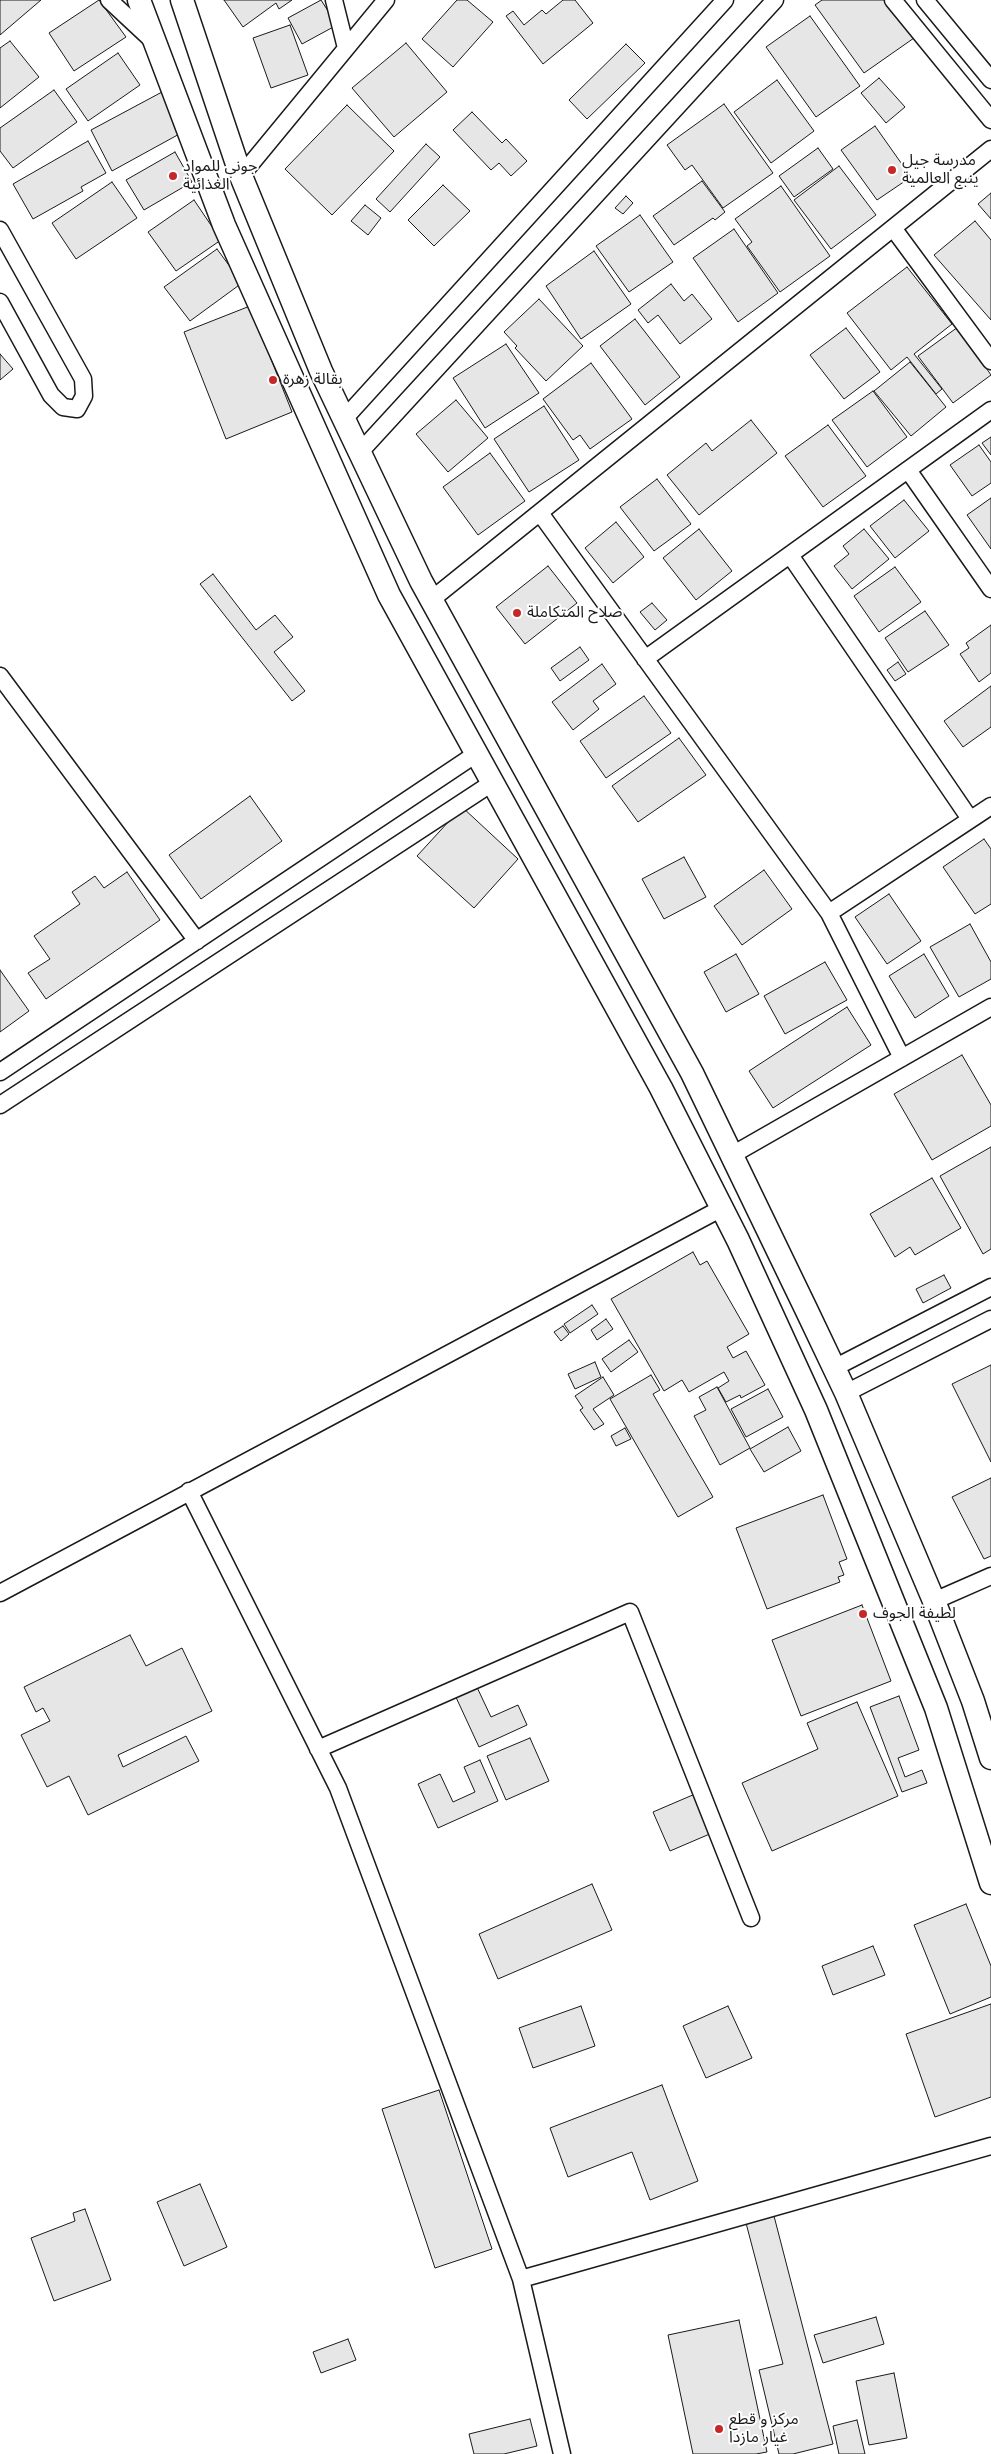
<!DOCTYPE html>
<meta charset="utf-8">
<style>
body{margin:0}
canvas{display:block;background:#fff}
</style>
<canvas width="991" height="2454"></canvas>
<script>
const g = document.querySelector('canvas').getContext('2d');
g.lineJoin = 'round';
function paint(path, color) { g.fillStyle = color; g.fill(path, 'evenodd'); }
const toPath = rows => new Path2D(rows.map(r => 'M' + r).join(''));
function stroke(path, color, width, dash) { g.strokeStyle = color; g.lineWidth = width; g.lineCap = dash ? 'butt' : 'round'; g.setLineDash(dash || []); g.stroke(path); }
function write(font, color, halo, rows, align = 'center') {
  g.font = font + ' "Fira Sans","Noto Sans Arabic",sans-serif'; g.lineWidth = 4; g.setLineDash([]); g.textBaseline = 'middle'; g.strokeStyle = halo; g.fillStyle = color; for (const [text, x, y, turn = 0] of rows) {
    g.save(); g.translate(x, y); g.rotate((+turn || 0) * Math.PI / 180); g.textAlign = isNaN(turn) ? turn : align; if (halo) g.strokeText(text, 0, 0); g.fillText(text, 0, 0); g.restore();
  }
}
const building = toPath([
 [0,0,41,0,0,35,0,0],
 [99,0,126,37,74,71,49,33,99,0],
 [224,0,292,0,279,9,276,3,243,27,224,0],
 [321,0,337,25,302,44,288,18,321,0],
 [457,0,467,0,493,22,453,67,422,39,457,0],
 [563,0,575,0,593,23,543,64,506,16,513,11,524,25,542,10,546,14,563,0],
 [822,0,887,0,914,38,864,73,815,5,822,0],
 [810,16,860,86,816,117,766,47,810,16],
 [290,25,308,75,271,88,253,38,290,25],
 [10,41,39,77,0,108,0,48,10,41],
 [406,43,447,92,394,137,352,88,406,43],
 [626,44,645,63,587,119,569,100,626,44],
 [118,53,140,85,88,121,66,89,118,53],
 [879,78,905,107,886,123,861,93,879,78],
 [777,80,814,131,771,163,734,112,777,80],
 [54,90,77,122,13,168,0,151,0,128,54,90],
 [162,92,183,132,112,171,91,130,162,92],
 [724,104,773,173,723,208,692,165,685,170,667,145,724,104],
 [347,105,394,151,332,215,285,169,347,105],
 [472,112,502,143,506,139,527,161,511,176,499,163,491,170,453,130,472,112],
 [875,126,911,177,877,200,841,150,875,126],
 [88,141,106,173,81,187,83,191,33,219,13,184,88,141],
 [426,144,440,157,390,212,376,199,426,144],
 [818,148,833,169,794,197,779,176,818,148],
 [175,152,192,182,144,210,126,180,175,152],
 [839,166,876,215,831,249,794,200,839,166],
 [702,181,725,212,715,220,713,218,674,245,653,216,702,181],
 [112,182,137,218,76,259,52,223,112,182],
 [443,185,470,211,434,246,408,220,443,185],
 [781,186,830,256,780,292,747,246,752,242,735,219,781,186],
 [991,193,991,219,978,204,991,193],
 [626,196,633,203,623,214,615,208,626,196],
 [194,200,221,240,176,271,148,232,194,200],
 [365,205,381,218,368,235,351,221,365,205],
 [640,215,673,262,629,292,596,246,640,215],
 [975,221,991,240,991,320,934,255,975,221],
 [734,229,778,293,738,322,693,258,734,229],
 [217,249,242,283,190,321,164,287,217,249],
 [594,251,631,304,581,339,546,286,594,251],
 [907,267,952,324,914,354,942,389,936,394,907,357,891,370,847,313,907,267],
 [671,284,684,301,692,294,712,319,680,344,658,315,648,323,638,310,671,284],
 [539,299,583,346,546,381,515,348,517,346,504,332,539,299],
 [250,306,292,412,226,439,184,332,250,306],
 [635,319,680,377,645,405,600,346,635,319],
 [958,327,991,375,953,403,918,356,958,327],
 [846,328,880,372,844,399,810,355,846,328],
 [506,344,539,393,485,428,453,378,506,344],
 [0,354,13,369,0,380,0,354],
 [910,362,946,407,911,436,874,391,910,362],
 [591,363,632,419,590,449,580,435,573,440,543,399,591,363],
 [873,391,907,437,867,467,832,420,873,391],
 [456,400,488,438,448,472,416,434,456,400],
 [544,406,579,460,529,492,494,439,544,406],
 [751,420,777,453,699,515,667,475,706,443,712,451,751,420],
 [828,425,866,476,823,507,785,456,828,425],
 [991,437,991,455,982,443,991,437],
 [979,445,991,462,991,483,972,496,950,465,979,445],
 [490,453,525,501,478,535,443,487,490,453],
 [657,479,691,524,654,551,620,507,657,479],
 [991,498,991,549,967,515,991,498],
 [904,500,929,531,895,558,870,526,904,500],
 [616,522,644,557,613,583,585,548,616,522],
 [699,529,732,571,696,600,663,558,699,529],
 [864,529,889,559,852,589,834,566,849,554,843,546,864,529],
 [548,566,577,603,525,644,496,607,548,566],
 [895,567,921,602,879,632,854,596,895,567],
 [213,574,256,630,275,615,293,637,274,652,305,691,292,701,200,584,213,574],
 [652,603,667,620,655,630,640,612,652,603],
 [925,611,949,645,908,672,885,638,925,611],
 [991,625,991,673,979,682,960,654,969,648,966,643,991,625],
 [580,647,589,660,560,681,551,668,580,647],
 [898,662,906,674,895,681,887,670,898,662],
 [602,664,616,684,593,701,599,709,573,730,552,702,602,664],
 [991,686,991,727,963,747,944,721,991,686],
 [644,696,671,733,606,778,580,741,644,696],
 [679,738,706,775,638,822,612,786,679,738],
 [250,796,282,841,201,899,169,855,250,796],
 [462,807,518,859,474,908,417,856,462,807],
 [984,839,991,849,991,904,975,914,943,867,984,839],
 [684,857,706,897,664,919,642,879,684,857],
 [764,870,792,909,742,945,714,906,764,870],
 [127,872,160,920,46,999,28,973,50,959,34,936,80,904,72,892,95,876,104,888,127,872],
 [889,894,921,941,887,964,855,917,889,894],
 [970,924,991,962,991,979,959,997,930,947,970,924],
 [736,954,759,994,726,1012,704,972,736,954],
 [924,954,949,996,915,1018,889,976,924,954],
 [825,962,847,1000,785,1034,764,996,825,962],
 [0,970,29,1011,0,1032,0,970],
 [847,1007,871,1045,773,1108,749,1071,847,1007],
 [962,1055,991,1105,991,1126,932,1160,894,1094,962,1055],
 [991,1147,991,1249,983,1254,940,1176,991,1147],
 [932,1178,961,1228,915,1255,910,1247,895,1257,870,1214,932,1178],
 [693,1252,700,1265,707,1261,749,1334,727,1347,733,1358,746,1351,765,1385,741,1398,740,1395,726,1402,718,1388,729,1381,724,1372,689,1392,682,1380,664,1391,611,1299,693,1252],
 [944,1275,951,1288,923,1303,916,1289,944,1275],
 [592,1305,598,1314,570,1333,564,1324,592,1305],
 [606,1319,613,1329,597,1340,591,1330,606,1319],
 [563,1326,569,1334,561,1341,554,1332,563,1326],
 [629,1340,638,1352,611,1372,602,1359,629,1340],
 [595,1362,601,1377,575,1389,568,1374,595,1362],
 [991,1365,991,1462,952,1384,991,1365],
 [651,1375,660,1390,653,1394,713,1497,678,1517,610,1399,651,1375],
 [603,1377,614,1395,593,1409,604,1424,594,1430,580,1410,583,1408,575,1396,603,1377],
 [717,1387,750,1448,720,1465,694,1416,706,1410,699,1397,717,1387],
 [768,1389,783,1417,746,1437,731,1409,768,1389],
 [788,1427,801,1451,764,1472,750,1449,788,1427],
 [625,1428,631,1439,616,1446,611,1436,625,1428],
 [991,1478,991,1556,984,1559,952,1497,991,1478],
 [823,1495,847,1559,839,1562,844,1575,838,1577,840,1582,767,1609,736,1528,823,1495],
 [862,1605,891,1681,801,1716,772,1640,862,1605],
 [130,1635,146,1666,182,1648,212,1711,118,1755,123,1767,186,1736,199,1761,88,1815,69,1776,47,1787,21,1735,50,1721,43,1708,36,1712,24,1687,130,1635],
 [475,1683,491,1717,518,1705,527,1725,479,1747,454,1693,475,1683],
 [899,1696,919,1750,898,1758,905,1777,922,1770,927,1783,902,1792,870,1707,899,1696],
 [857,1702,898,1796,772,1851,742,1783,818,1749,807,1723,857,1702],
 [530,1738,549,1781,506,1800,487,1756,530,1738],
 [480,1760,498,1801,438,1828,418,1784,440,1774,453,1802,475,1792,464,1767,480,1760],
 [695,1794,712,1833,670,1851,653,1812,695,1794],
 [592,1884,612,1930,498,1979,479,1934,592,1884],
 [966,1904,991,1966,991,1997,950,2014,914,1925,966,1904],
 [873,1946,885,1975,833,1995,822,1966,873,1946],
 [991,2004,991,2097,935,2117,906,2034,991,2004],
 [581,2006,595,2046,533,2068,519,2028,581,2006],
 [728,2006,752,2058,706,2078,683,2026,728,2006],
 [662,2085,698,2181,650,2200,632,2152,568,2177,550,2128,662,2085],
 [439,2090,492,2249,435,2268,382,2109,439,2090],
 [200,2184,227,2247,184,2266,157,2202,200,2184],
 [85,2209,111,2280,54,2301,31,2238,75,2221,73,2213,85,2209],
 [774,2216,833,2444,793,2454,779,2454,759,2370,783,2364,746,2223,774,2216],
 [876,2317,884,2344,823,2363,814,2335,876,2317],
 [739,2320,767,2452,756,2454,693,2454,668,2335,739,2320],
 [348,2339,356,2360,321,2373,313,2352,348,2339],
 [894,2373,907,2438,869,2445,856,2381,894,2373],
 [530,2419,537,2446,504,2454,474,2454,469,2434,530,2419],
 [857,2420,865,2454,839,2454,833,2426,857,2420]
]);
const street = toPath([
 [109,0,153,41],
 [334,0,346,48],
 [893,0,991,120],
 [925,0,991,80],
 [241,176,386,0],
 [893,228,991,361],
 [0,230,83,379,84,396,77,409,63,407,51,395,0,302],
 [344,419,725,0],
 [360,452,775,0],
 [908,470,991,589],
 [540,513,829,913,902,1058],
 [790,555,970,819],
 [431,600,991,149],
 [645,659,991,410],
 [0,676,197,941],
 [829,913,991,806],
 [0,1072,476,754],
 [0,1105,492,783],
 [732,1155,991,1007],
 [834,1368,991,1287],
 [846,1393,991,1319],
 [189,1491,338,1788,521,2279,562,2454],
 [0,1593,722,1208],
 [934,1601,991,1576],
 [318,1749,630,1612,751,1918],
 [521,2279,991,2146]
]);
const secondary = toPath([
 [139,0,224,225,389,595,661,1088,738,1240,816,1410,936,1708,991,1883],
 [182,0,241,176,321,371,421,581,692,1073,806,1309,846,1393,934,1601,973,1701,991,1758]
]);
const markers = [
 [892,170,5,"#c62828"],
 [173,176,5,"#c62828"],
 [273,380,5,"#c62828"],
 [517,613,5,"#c62828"],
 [863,1614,5,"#c62828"],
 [719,2429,5,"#c62828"]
];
const poiNames = [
 ["مدرسة جيل",902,161],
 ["ينبع العالمية",902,179],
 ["جوني للمواد",183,167],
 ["الغذائية",183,185],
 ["بقالة زهرة",283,380],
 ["صلاح المتكاملة",527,613],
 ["لطيفة الجوف",873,1614],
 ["مركز و قطع",729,2420],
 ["غيار مازدا",729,2438]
];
paint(building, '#e6e6e6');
stroke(building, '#1a1a1a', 1);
stroke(street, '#1a1a1a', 19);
stroke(secondary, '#1a1a1a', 25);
stroke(street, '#fff', 16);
stroke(secondary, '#fff', 22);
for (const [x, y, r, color] of markers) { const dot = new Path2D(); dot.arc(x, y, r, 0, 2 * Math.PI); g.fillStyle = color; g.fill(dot); stroke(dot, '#fff', 2); }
write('16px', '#1a1a1a', '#fff', poiNames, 'left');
</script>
